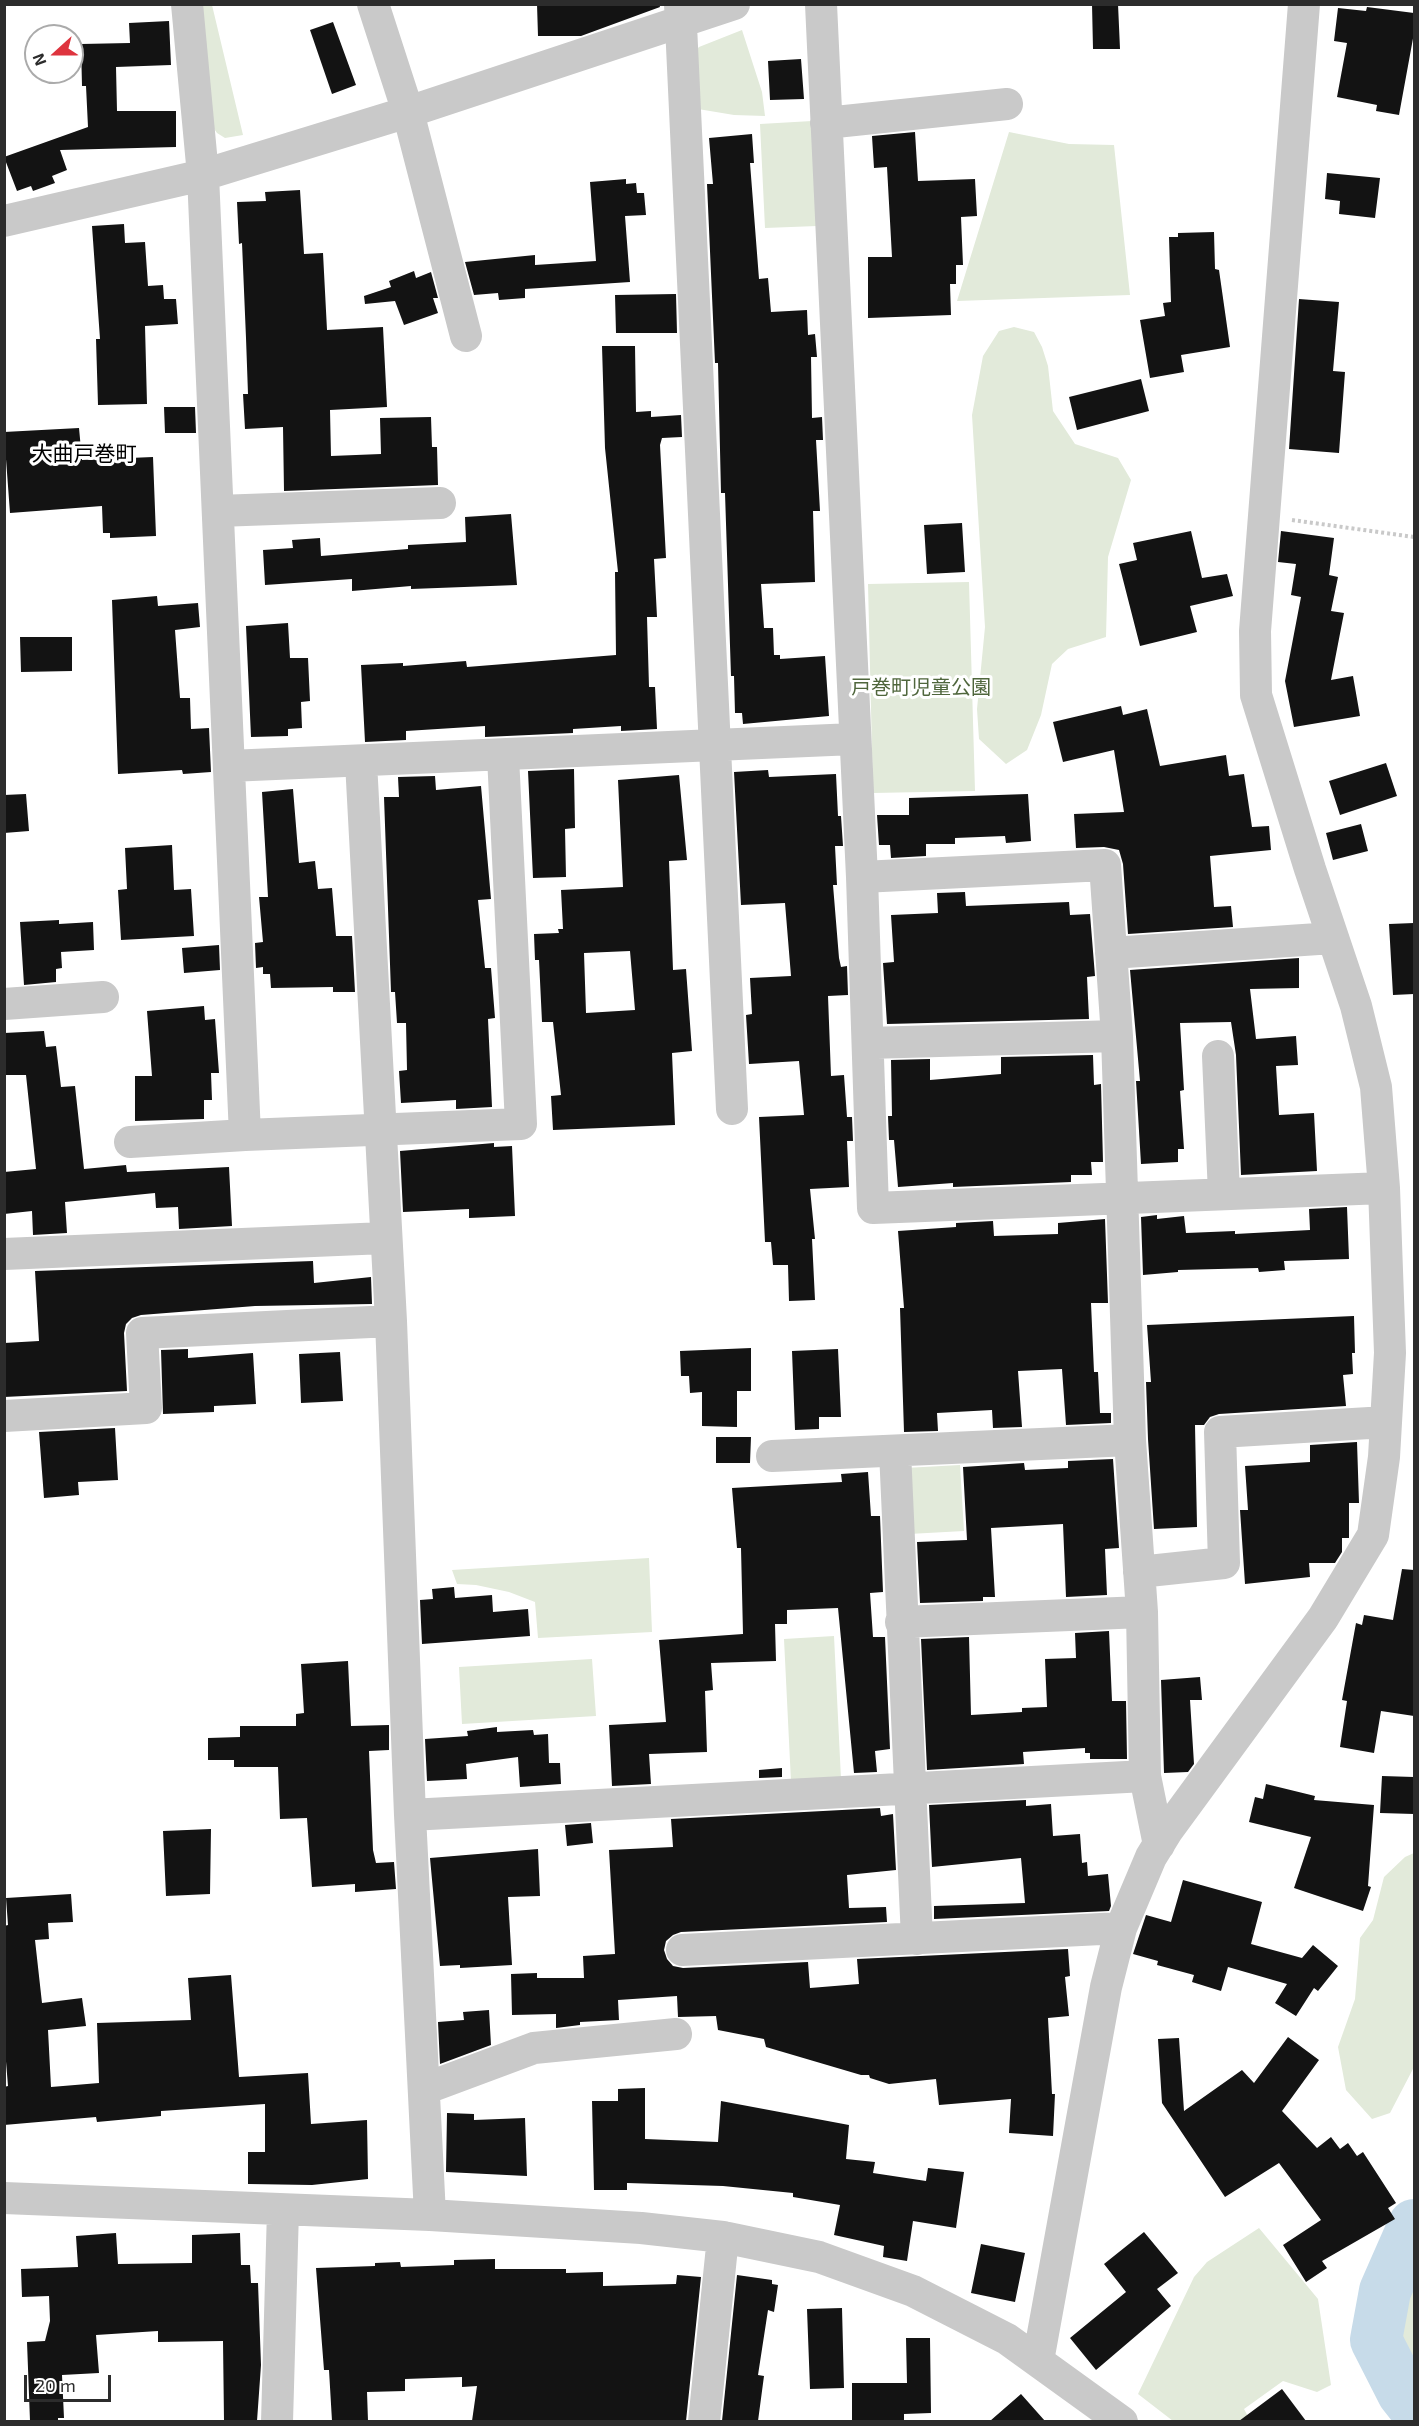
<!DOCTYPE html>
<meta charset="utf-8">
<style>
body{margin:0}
#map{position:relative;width:1419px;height:2426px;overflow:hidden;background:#fff;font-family:"Exo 2",sans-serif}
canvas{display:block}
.frame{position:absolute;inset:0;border:6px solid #2c2c2c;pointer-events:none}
.north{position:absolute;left:24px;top:24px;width:60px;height:60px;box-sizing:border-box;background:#fff;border:2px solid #ababab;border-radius:50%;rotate:249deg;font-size:16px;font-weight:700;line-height:24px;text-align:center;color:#2c2c2c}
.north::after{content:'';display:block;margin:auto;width:21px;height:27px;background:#de343e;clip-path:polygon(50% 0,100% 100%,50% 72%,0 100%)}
.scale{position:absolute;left:24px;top:2375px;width:87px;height:27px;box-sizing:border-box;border:3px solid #2c2c2c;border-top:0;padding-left:8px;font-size:18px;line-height:21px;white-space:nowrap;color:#2c2c2c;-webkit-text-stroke:4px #fff;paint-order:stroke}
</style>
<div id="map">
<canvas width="1419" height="2426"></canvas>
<div class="frame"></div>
<div class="north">N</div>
<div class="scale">20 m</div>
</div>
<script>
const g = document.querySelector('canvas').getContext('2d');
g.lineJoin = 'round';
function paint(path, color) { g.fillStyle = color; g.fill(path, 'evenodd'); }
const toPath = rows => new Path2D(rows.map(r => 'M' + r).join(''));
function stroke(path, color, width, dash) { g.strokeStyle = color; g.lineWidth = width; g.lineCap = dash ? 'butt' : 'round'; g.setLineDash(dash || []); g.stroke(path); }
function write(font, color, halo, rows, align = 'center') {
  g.font = font + ' "Exo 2","Noto Sans JP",sans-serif'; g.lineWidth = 6; g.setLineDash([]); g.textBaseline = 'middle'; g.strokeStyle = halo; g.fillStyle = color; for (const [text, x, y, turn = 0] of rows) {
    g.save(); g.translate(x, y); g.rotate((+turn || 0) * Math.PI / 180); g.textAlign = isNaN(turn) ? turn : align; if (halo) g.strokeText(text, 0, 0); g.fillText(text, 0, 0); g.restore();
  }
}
const green = toPath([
 [199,5,212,5,243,135,225,138,217,133,210,123],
 [742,30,762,92,765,116,734,115,698,109,692,55,699,47],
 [812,121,817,226,765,228,760,124],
 [1009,132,1069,144,1114,145,1130,295,957,301],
 [1014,327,1034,332,1042,347,1048,366,1053,411,1075,444,1118,458,1131,480,1108,557,1106,637,1068,649,1052,664,1041,715,1027,750,1006,764,979,739,977,709,985,627,972,415,983,356,999,331],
 [969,582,975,791,873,793,868,584],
 [960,1465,964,1531,909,1534,905,1468],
 [649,1558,652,1632,538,1638,535,1602,509,1592,476,1585,457,1584,452,1570],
 [834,1636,841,1779,791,1782,784,1639],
 [592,1659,596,1716,462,1724,459,1667],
 [1414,1853,1414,2067,1390,2113,1372,2119,1346,2090,1338,2047,1355,1999,1360,1938,1373,1920,1384,1877,1405,1857],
 [1259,2228,1318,2299,1331,2385,1317,2392,1283,2381,1244,2409,1251,2422,1173,2421,1138,2394,1194,2277,1207,2262],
 [1414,2258,1414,2360,1402,2350,1395,2297]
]);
const river = toPath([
 [1414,2225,1385,2291,1376,2340,1403,2393,1414,2407]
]);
const building = toPath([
 [537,4,659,4,660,7,581,36,538,36],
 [1092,4,1118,4,1120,49,1093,49],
 [1367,7,1414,13,1414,33,1399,115,1376,111,1377,105,1337,97,1347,43,1334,41,1338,8,1366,11],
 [169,21,171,65,116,67,117,111,176,111,176,147,60,150,67,170,52,176,55,183,33,191,31,186,17,191,4,157,88,127,86,86,82,86,81,44,130,43,129,23],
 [333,22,356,85,332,94,310,30],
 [801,59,804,99,770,100,768,61],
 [915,132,918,181,975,179,977,216,961,217,963,265,956,265,956,284,950,284,951,315,868,318,868,257,892,257,887,167,874,168,872,136],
 [752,134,754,163,750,163,759,279,768,278,771,312,807,310,808,335,815,334,817,357,811,357,812,418,822,417,823,440,816,440,820,511,813,511,815,582,761,584,764,628,773,628,774,655,780,655,780,659,825,656,829,716,743,724,742,713,735,713,734,676,731,676,725,493,721,493,718,363,715,363,707,184,713,184,709,138],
 [1327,173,1380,178,1375,218,1339,214,1340,201,1325,199],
 [626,179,626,184,636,183,637,193,644,193,646,215,625,216,630,282,525,289,525,298,499,300,498,293,474,295,465,262,535,255,535,265,596,261,590,182],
 [300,190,304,254,323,253,327,330,383,327,387,407,330,410,331,456,381,454,380,418,431,417,432,447,437,447,438,485,284,491,283,427,245,429,243,394,248,394,246,338,242,243,239,244,237,202,266,201,265,192],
 [124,224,125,243,145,242,148,286,163,285,164,299,176,299,178,324,145,326,147,404,98,405,96,339,100,339,92,226],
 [1214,232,1215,269,1219,270,1230,347,1181,355,1184,372,1150,378,1140,320,1165,316,1163,303,1171,302,1169,237,1178,237,1178,233],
 [414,271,416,278,431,272,438,298,433,298,438,313,404,325,395,301,365,304,364,296,391,287,389,281],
 [676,294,677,333,616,333,615,295],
 [1299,299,1339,302,1333,371,1345,372,1339,453,1289,449],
 [602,346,635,346,636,412,651,411,651,417,681,415,682,437,662,438,660,445,666,558,654,559,657,617,647,617,649,687,655,687,657,729,621,731,621,726,573,729,573,733,485,737,485,726,406,731,406,740,365,742,361,665,403,663,403,666,466,661,467,667,616,655,615,572,618,572,605,448],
 [1141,379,1149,411,1077,430,1069,397],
 [164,407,195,407,196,433,165,433],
 [79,428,82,460,153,457,156,536,110,538,110,533,103,533,102,506,10,513,4,432],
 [511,514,517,585,411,589,411,586,352,591,352,579,265,585,263,550,293,548,292,540,320,538,321,556,408,549,408,545,466,542,465,517],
 [962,523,965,572,927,574,924,525],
 [1191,531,1202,578,1227,574,1233,596,1190,606,1197,632,1140,646,1119,564,1137,560,1133,543],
 [1281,531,1334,538,1329,575,1338,577,1331,611,1344,613,1331,680,1353,676,1360,716,1294,727,1285,681,1301,597,1291,595,1296,564,1278,562],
 [157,596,158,606,198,603,200,627,175,630,180,698,190,698,191,729,209,728,211,772,183,774,182,770,118,774,112,600],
 [288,623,290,658,308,658,310,701,301,702,302,728,288,729,288,736,251,737,246,626],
 [20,637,72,637,72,671,21,672],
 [1121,706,1123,715,1147,709,1160,766,1226,755,1229,776,1244,774,1252,827,1269,826,1271,850,1210,856,1214,907,1231,906,1233,927,1128,934,1123,864,1119,850,1104,847,1076,848,1074,814,1124,812,1114,750,1063,762,1053,722],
 [1386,763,1397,796,1340,815,1329,781],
 [574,769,575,828,565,829,566,877,533,878,528,771],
 [768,770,769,777,836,774,838,816,841,816,843,846,835,846,837,885,833,885,839,958,841,967,847,966,848,995,828,996,831,1076,844,1075,847,1117,852,1117,853,1141,847,1141,849,1187,810,1189,815,1239,812,1239,815,1300,789,1301,788,1265,773,1265,771,1242,765,1242,759,1117,804,1115,799,1061,749,1064,746,1015,752,1014,750,978,791,976,785,903,741,905,734,772],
 [679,775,687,860,669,861,673,970,686,969,692,1051,672,1053,675,1125,553,1130,551,1096,561,1095,553,1022,542,1022,539,960,535,960,534,934,559,933,558,929,563,929,561,890,623,887,618,780],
 [630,951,635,1010,586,1013,584,953],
 [435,776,436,790,481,786,491,899,478,900,485,968,491,968,495,1018,488,1019,492,1107,456,1109,456,1100,401,1103,399,1071,407,1070,406,1023,397,1023,395,992,391,992,384,797,399,797,398,777],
 [293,789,299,863,315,861,318,889,332,888,336,936,352,936,355,992,333,992,333,987,271,988,270,974,263,974,263,967,256,968,255,943,263,942,259,897,268,897,262,792],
 [26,794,29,831,4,833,4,795],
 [1028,794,1031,841,1006,843,1005,836,955,838,955,844,926,844,926,856,891,858,890,845,879,845,877,815,909,815,909,798],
 [1361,824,1368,851,1333,860,1326,833],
 [172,845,174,890,191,889,194,936,121,940,118,890,127,889,125,848],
 [965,892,966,906,1069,902,1070,915,1090,914,1095,976,1087,977,1089,1019,887,1024,883,963,894,962,891,915,938,913,937,893],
 [59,920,59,924,93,922,94,950,61,952,62,968,56,969,56,982,24,985,20,922],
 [1414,923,1414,994,1393,995,1389,924],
 [219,945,220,970,184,973,182,948],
 [1299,958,1299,988,1250,989,1256,1039,1296,1036,1298,1065,1276,1066,1279,1115,1314,1113,1317,1171,1241,1175,1236,1055,1231,1022,1180,1023,1184,1090,1180,1091,1184,1149,1178,1149,1178,1162,1141,1164,1136,1081,1140,1081,1130,970],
 [204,1006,205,1020,215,1019,219,1073,211,1073,212,1100,204,1100,204,1119,135,1121,135,1076,152,1076,147,1011],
 [44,1031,46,1047,56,1046,61,1087,75,1086,84,1169,126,1165,127,1172,229,1167,232,1226,179,1229,178,1207,156,1208,155,1193,65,1202,67,1233,33,1235,32,1211,4,1214,4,1172,36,1169,26,1075,4,1075,4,1033],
 [1093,1055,1094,1085,1101,1084,1103,1162,1091,1162,1092,1175,1071,1175,1071,1182,953,1187,953,1183,898,1187,894,1140,889,1140,888,1116,892,1116,891,1060,930,1059,930,1080,1001,1074,1001,1057],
 [494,1143,494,1147,512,1146,515,1216,469,1218,469,1209,403,1212,400,1151],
 [1347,1207,1349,1259,1284,1261,1285,1270,1259,1272,1258,1268,1178,1270,1178,1272,1143,1275,1141,1217,1157,1215,1157,1219,1184,1216,1186,1233,1235,1231,1235,1234,1310,1230,1309,1209],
 [1105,1219,1108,1303,1091,1303,1094,1372,1098,1372,1100,1413,1111,1413,1111,1423,1066,1425,1062,1369,1018,1371,1022,1427,993,1428,992,1410,937,1413,938,1431,904,1432,900,1308,904,1308,898,1231,956,1227,956,1223,993,1221,994,1236,1058,1234,1058,1223],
 [313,1261,314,1283,371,1277,372,1304,255,1306,141,1315,132,1318,126,1324,124,1333,127,1391,4,1397,4,1343,39,1341,35,1271],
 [1354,1316,1355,1353,1352,1353,1353,1374,1343,1375,1346,1406,1219,1414,1210,1417,1204,1425,1195,1425,1197,1527,1154,1529,1148,1439,1146,1382,1151,1382,1147,1325],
 [751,1348,751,1391,737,1391,737,1427,702,1426,702,1392,690,1393,689,1376,681,1376,680,1351],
 [188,1349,188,1358,253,1353,256,1404,214,1406,214,1412,163,1414,161,1350],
 [838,1349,841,1417,819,1417,819,1429,795,1430,792,1351],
 [340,1352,343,1401,301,1403,299,1354],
 [115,1428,118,1480,78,1482,79,1495,44,1498,39,1432],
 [716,1437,751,1437,750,1463,716,1463],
 [1357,1442,1359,1503,1349,1503,1349,1538,1342,1538,1342,1552,1335,1563,1309,1563,1310,1577,1245,1584,1240,1510,1248,1510,1245,1466,1310,1462,1310,1445],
 [1113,1459,1119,1548,1105,1549,1107,1595,1066,1597,1063,1524,991,1528,995,1597,983,1597,983,1601,920,1603,917,1542,967,1540,963,1467,1024,1463,1025,1470,1068,1468,1068,1461],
 [868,1472,871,1516,880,1516,883,1592,870,1593,873,1637,885,1637,890,1749,875,1751,877,1772,854,1773,838,1608,787,1610,787,1624,775,1624,776,1661,711,1663,713,1690,705,1691,707,1752,649,1754,651,1784,612,1786,609,1725,666,1722,659,1640,743,1634,741,1548,737,1548,732,1488,842,1482,841,1474],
 [1402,1569,1414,1570,1414,1716,1381,1711,1374,1753,1340,1747,1347,1701,1342,1700,1356,1623,1362,1625,1364,1615,1393,1620],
 [454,1587,455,1598,492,1595,493,1612,528,1609,530,1636,422,1644,420,1600,433,1599,432,1589],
 [1109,1631,1112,1701,1126,1701,1127,1759,1090,1759,1090,1753,1085,1753,1085,1748,1023,1752,1024,1764,927,1770,921,1639,969,1637,971,1715,1022,1712,1022,1708,1047,1707,1045,1659,1076,1658,1075,1633],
 [348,1661,351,1726,389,1725,389,1750,369,1751,373,1850,376,1863,394,1862,396,1889,355,1892,355,1884,312,1887,307,1818,280,1819,278,1767,234,1767,234,1760,208,1760,208,1738,240,1737,240,1726,296,1726,296,1714,304,1713,301,1664],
 [1200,1677,1202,1700,1190,1700,1194,1764,1188,1772,1164,1773,1161,1680],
 [497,1727,497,1732,533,1730,534,1735,548,1734,549,1763,560,1763,561,1784,520,1787,518,1757,466,1764,467,1779,427,1781,425,1739,468,1736,467,1731],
 [782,1768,782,1777,759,1778,759,1770],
 [1382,1776,1414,1777,1414,1814,1380,1813],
 [1266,1784,1315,1796,1314,1800,1374,1805,1368,1886,1371,1887,1363,1911,1294,1888,1311,1837,1249,1822,1255,1797,1263,1799],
 [1026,1800,1026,1806,1051,1804,1053,1836,1080,1834,1082,1863,1087,1862,1088,1876,1108,1874,1111,1906,1109,1911,934,1919,934,1906,1025,1903,1021,1858,932,1867,929,1805],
 [880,1808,881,1816,893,1814,896,1870,847,1875,849,1908,886,1907,887,1922,681,1932,673,1935,666,1941,664,1950,667,1959,673,1966,683,1968,808,1962,810,1988,859,1984,857,1959,1068,1949,1070,1976,1065,1977,1069,2016,1048,2018,1052,2094,1055,2094,1053,2136,1009,2133,1011,2099,939,2105,936,2079,889,2084,870,2078,869,2075,861,2075,766,2047,764,2039,718,2030,716,2016,678,2017,677,1996,618,2000,619,2020,580,2022,580,2025,556,2028,556,2014,512,2015,511,1974,537,1973,537,1978,584,1978,583,1956,615,1954,609,1850,673,1847,671,1819],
 [591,1823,593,1843,567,1846,565,1825],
 [211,1829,210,1894,166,1896,163,1831],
 [538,1849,540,1896,508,1897,512,1965,460,1968,460,1965,440,1966,430,1858],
 [1183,1880,1262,1902,1251,1944,1302,1958,1313,1945,1338,1966,1318,1991,1314,1988,1296,2016,1275,2003,1287,1984,1228,1967,1221,1991,1192,1982,1194,1975,1157,1965,1158,1961,1133,1954,1146,1915,1171,1922],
 [71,1894,73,1922,48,1923,49,1939,35,1940,42,2003,82,1998,86,2026,48,2030,51,2087,99,2083,97,2023,191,2020,188,1978,231,1975,239,2077,308,2073,311,2124,367,2120,368,2179,312,2185,248,2184,248,2152,265,2152,265,2104,161,2111,161,2116,97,2122,96,2117,4,2125,4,2087,8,2086,4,2037,4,1926,8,1925,6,1898],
 [489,2010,491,2045,440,2064,438,2022,464,2020,463,2012],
 [1288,2037,1319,2060,1282,2111,1317,2148,1331,2137,1340,2149,1348,2143,1357,2156,1363,2152,1396,2203,1388,2208,1395,2219,1322,2261,1327,2268,1306,2282,1283,2245,1321,2220,1279,2163,1225,2197,1162,2103,1158,2039,1179,2038,1184,2111,1242,2070,1254,2083],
 [645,2088,645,2139,718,2142,721,2101,849,2125,846,2159,875,2162,873,2173,926,2181,928,2168,964,2172,956,2228,913,2221,907,2261,883,2257,884,2246,834,2235,840,2205,793,2197,793,2193,723,2186,627,2183,627,2190,594,2190,592,2101,618,2101,618,2089],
 [447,2113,474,2114,474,2120,525,2118,527,2176,446,2172],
 [1144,2232,1178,2273,1157,2289,1171,2306,1096,2370,1070,2338,1126,2292,1104,2264],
 [116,2233,118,2264,192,2263,192,2235,240,2233,241,2265,250,2265,251,2283,258,2283,261,2365,257,2421,224,2421,223,2341,158,2342,158,2331,96,2335,99,2373,62,2375,64,2418,58,2418,58,2421,30,2421,27,2342,45,2341,50,2321,49,2296,22,2297,21,2269,78,2267,76,2236],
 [981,2244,1025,2253,1015,2302,971,2293],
 [495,2259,495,2269,566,2269,566,2273,603,2272,603,2286,676,2284,677,2275,701,2277,686,2421,472,2421,477,2386,462,2387,462,2377,405,2379,405,2391,367,2392,368,2421,332,2421,329,2370,324,2370,316,2268,375,2266,375,2263,400,2262,401,2267,454,2265,454,2260],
 [737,2275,772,2280,772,2284,778,2285,774,2312,768,2310,758,2375,764,2376,758,2421,722,2421],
 [842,2308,844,2388,810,2389,807,2309],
 [906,2338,930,2338,931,2413,904,2414,904,2421,852,2421,852,2383,907,2383],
 [1282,2389,1306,2421,1239,2421],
 [1021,2394,1045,2421,990,2421]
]);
const path = toPath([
 [1292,520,1414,537]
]);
const minor = toPath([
 [187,4,203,175,245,1135,521,1124,503,756],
 [373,4,408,112,466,336],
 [680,4,732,1109],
 [821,4,862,877,873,1208,1384,1188],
 [826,123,1007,104],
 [4,221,203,175,408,112,734,4],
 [218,511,440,503],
 [361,762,391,1321,410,1815,430,2215],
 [229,766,854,739],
 [862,877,1105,865,1117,1036,1130,1440,1142,1612,1145,1776,1159,1845],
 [1111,953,1333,938],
 [4,1004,103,997],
 [868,1043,1117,1036],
 [1218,1056,1224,1194],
 [130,1142,245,1135],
 [4,1254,385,1238],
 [4,1416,146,1408,142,1333,391,1321],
 [895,1451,917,1939],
 [772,1456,1130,1440],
 [1139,1572,1224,1563,1220,1432,1386,1422],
 [901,1622,1142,1612],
 [410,1815,1145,1776],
 [682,1950,1121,1928],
 [424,2089,534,2048,676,2034],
 [4,2198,430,2215,641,2228,723,2237,819,2257,913,2291,1007,2339,1122,2422],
 [1038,2361,1106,1987,1121,1928,1151,1857,1167,1831,1323,1618,1373,1535,1384,1457,1390,1353,1384,1188,1376,1087,1356,1006,1310,869,1256,695,1255,631,1304,4],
 [277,2422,283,2210],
 [704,2422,723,2237]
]);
const parkNames = [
 ["戸巻町児童公園",921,687]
];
const neighbourhoodNames = [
 ["大曲戸巻町",84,454]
];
paint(green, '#e2eada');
stroke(river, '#c7dbe9', 52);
paint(building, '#131313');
stroke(path, '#c9c9c9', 4, [3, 3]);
stroke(minor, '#c9c9c9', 32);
write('20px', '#4f663c', '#fff', parkNames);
write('21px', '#000', '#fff', neighbourhoodNames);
</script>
